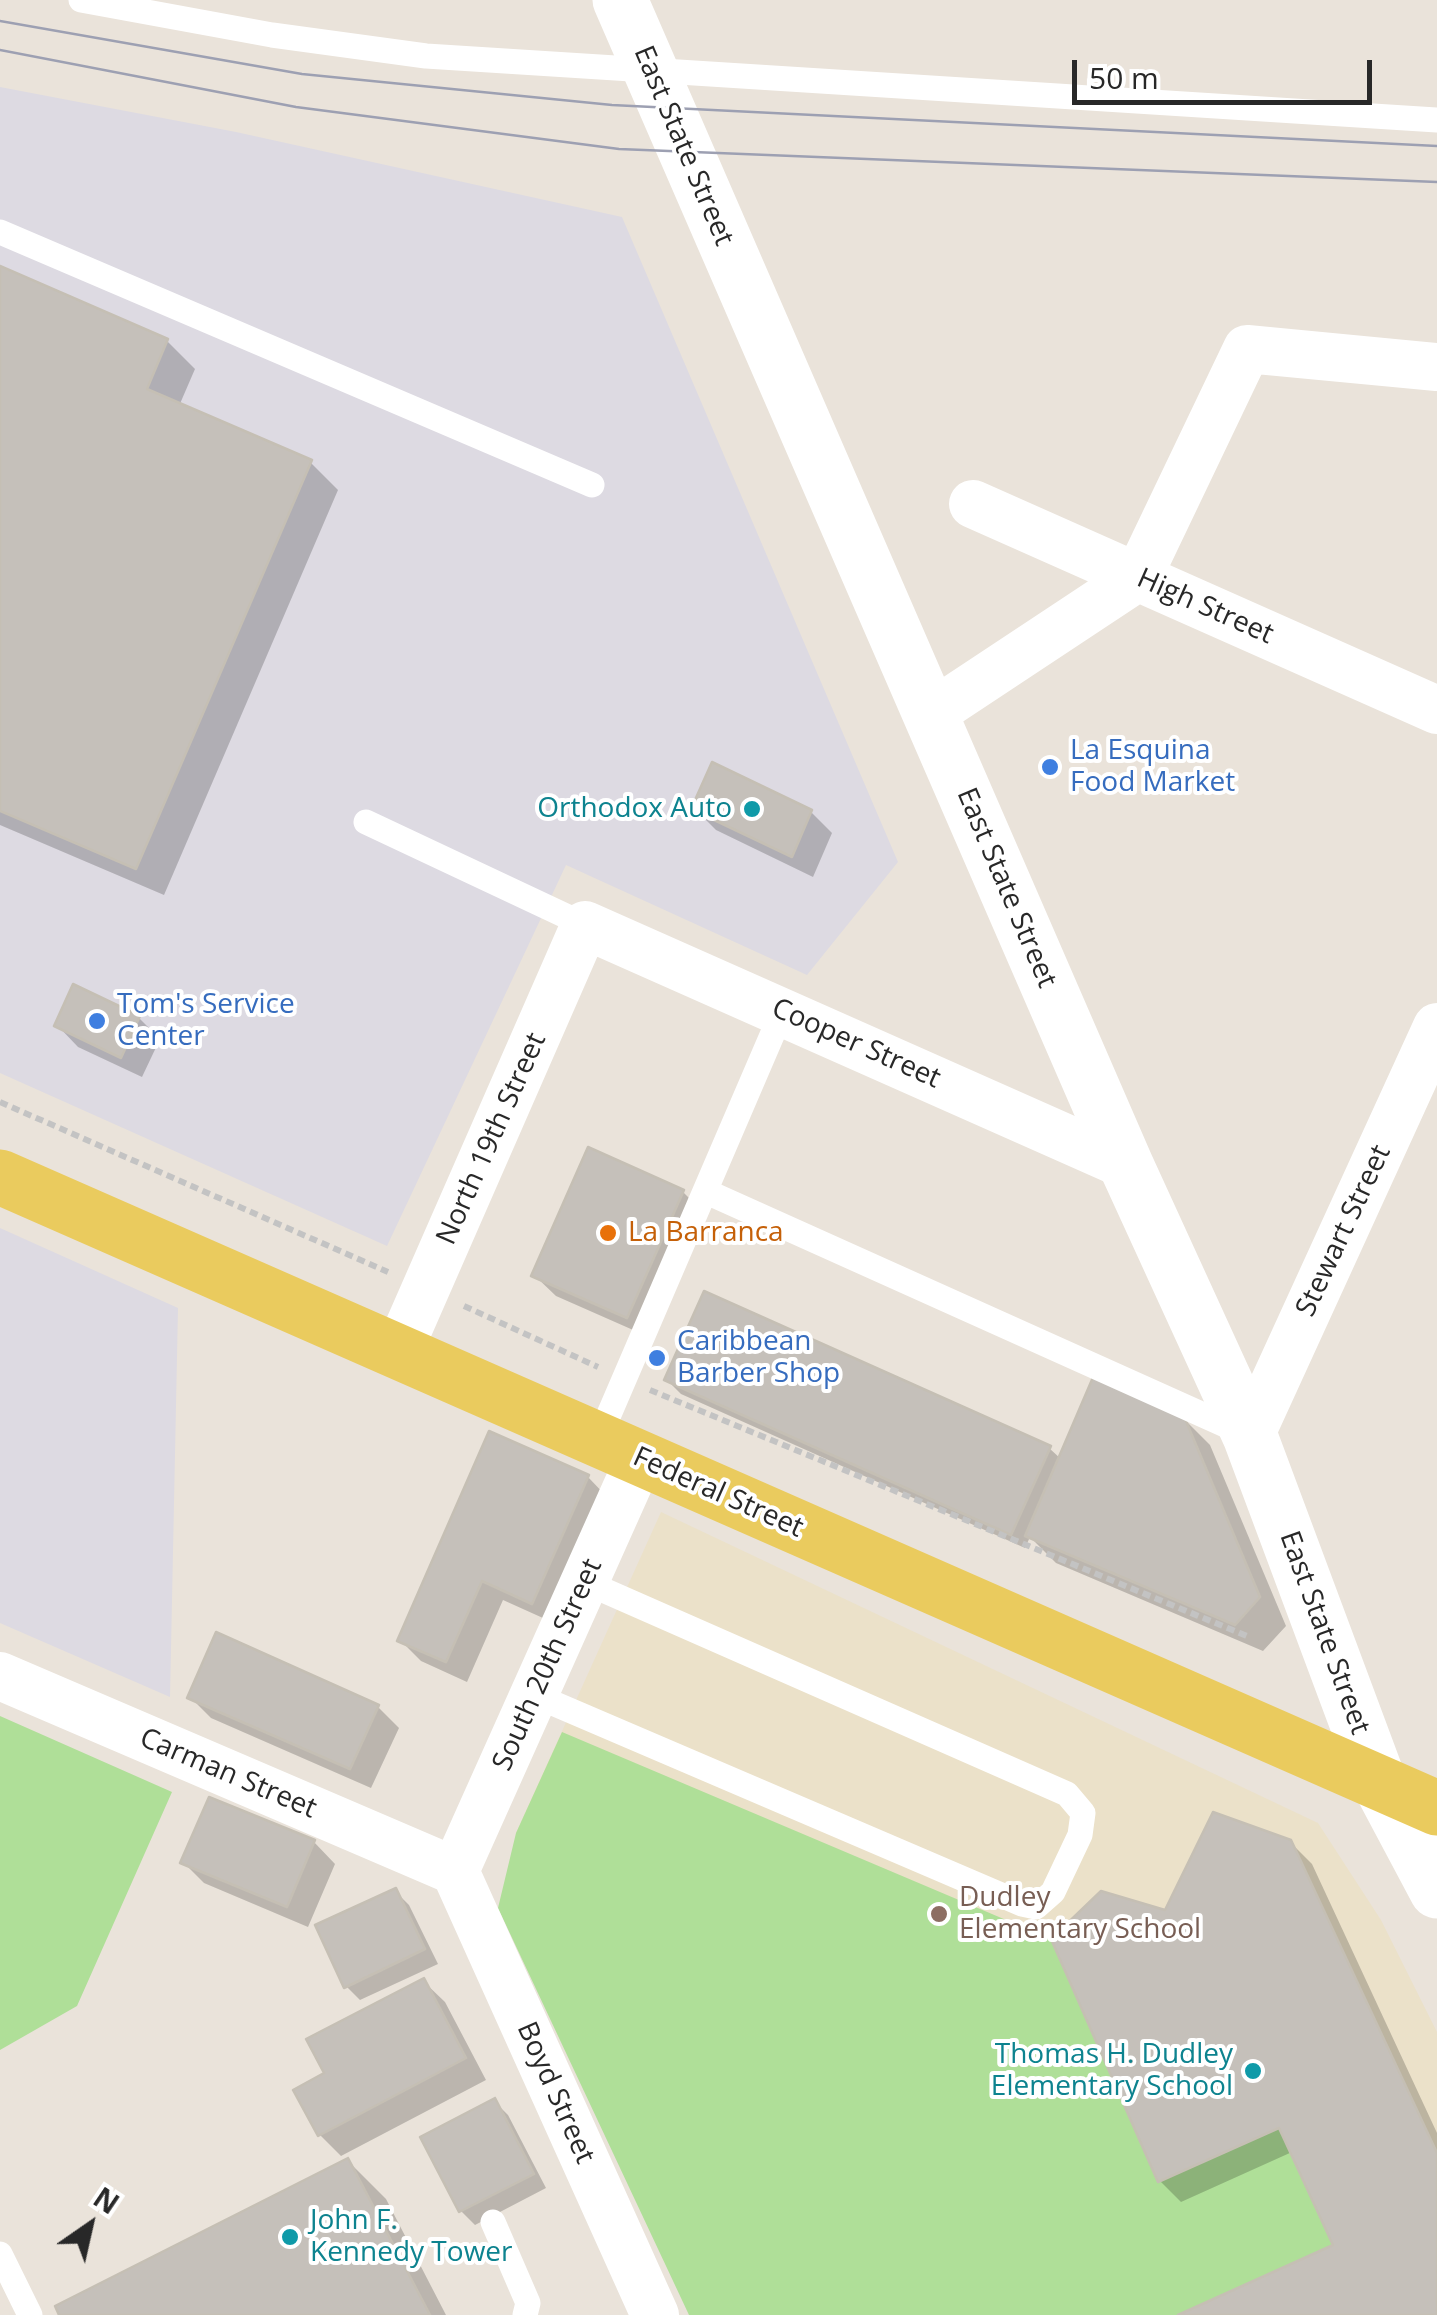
<!DOCTYPE html>
<style>
body{margin:0}
#map{position:relative;width:1437px;height:2315px;overflow:hidden;background:#eae3da;font-family:"Open Sans",sans-serif}
canvas{display:block}
.north{position:absolute;left:40px;top:2175px;width:100px;height:100px;-webkit-text-stroke:8px #fff;paint-order:stroke;rotate:34deg;font-size:28px;font-weight:700;line-height:40px;text-align:center;color:#282828}
.north::after{content:'';display:block;margin:auto;width:35px;height:45px;background:#282828;clip-path:polygon(50% 0,100% 100%,50% 72%,0 100%)}
.scale{position:absolute;left:1072px;top:60px;width:300px;height:45px;box-sizing:border-box;border:5px solid #282828;border-top:0;padding-left:12px;font-size:30px;line-height:35px;white-space:nowrap;color:#282828;-webkit-text-stroke:8px #fff;paint-order:stroke}
</style>
<div id="map">
<canvas width="1437" height="2315"></canvas>
<div class="north">N</div>
<div class="scale">50 m</div>
</div>
<script>
const g = document.querySelector('canvas').getContext('2d');
g.lineJoin = 'round';
function paint(path, color) { g.fillStyle = color; g.fill(path, 'evenodd'); }
const toPath = rows => new Path2D(rows.map(r => 'M' + r).join(''));
function stroke(path, color, width, dash) { g.strokeStyle = color; g.lineWidth = width; g.lineCap = dash ? 'butt' : 'round'; g.setLineDash(dash || []); g.stroke(path); }
function write(font, color, halo, rows, align = 'center') {
  g.font = font + ' "Open Sans",sans-serif'; g.lineWidth = 8; g.setLineDash([]); g.textBaseline = 'middle'; g.strokeStyle = halo; g.fillStyle = color; for (const [text, x, y, turn = 0] of rows) {
    g.save(); g.translate(x, y); g.rotate((+turn || 0) * Math.PI / 180); g.textAlign = isNaN(turn) ? turn : align; if (halo) g.strokeText(text, 0, 0); g.fillText(text, 0, 0); g.restore();
  }
}
const industrial = toPath([
 [0,87,236,132,622,217,898,862,807,975,566,865,387,1246,0,1073],
 [0,1228,178,1308,170,1697,0,1623]
]);
const education = toPath([
 [661,1512,1318,1823,1381,1920,1437,2032,1437,2315,689,2315,516,1833]
]);
const green = toPath([
 [0,1716,172,1792,77,2006,0,2050],
 [562,1732,1051,1939,1158,2182,1279,2128,1333,2245,1178,2315,689,2315,498,1908,516,1833]
]);
const shadow = toPath([
 [0,269,167,341,195,369,179,406,310,462,338,490,164,895,0,825],
 [694,808,811,812,832,833,813,877,716,830],
 [139,1018,160,1039,142,1077,78,1047,57,1025],
 [683,1192,704,1213,649,1337,556,1296,534,1275],
 [667,1380,1049,1448,1061,1459,1181,1416,1210,1445,1286,1626,1263,1651,1056,1563,1030,1537,1025,1548,681,1394],
 [588,1477,609,1499,554,1623,503,1600,467,1682,421,1661,400,1640],
 [190,1697,378,1707,399,1728,371,1788,211,1718],
 [314,1842,335,1864,308,1927,204,1883,183,1862],
 [1290,1842,1312,1864,1437,2133,1437,2315,1184,2315,1336,2247,1292,2152,1181,2202,1160,2181,1167,1913],
 [395,1891,409,1905,438,1964,360,2000,346,1986],
 [423,1981,445,2002,486,2080,341,2156,320,2135,327,2074],
 [494,2101,508,2115,546,2188,475,2225,461,2211],
 [348,2161,386,2199,446,2315,62,2315]
]);
const building = toPath([
 [0,266,168,339,147,389,312,460,136,869,0,811,0,266],
 [712,762,812,810,792,857,691,809,712,762],
 [73,984,140,1016,121,1058,54,1026,73,984],
 [588,1147,684,1190,627,1318,531,1276,588,1147],
 [704,1291,1051,1446,1011,1535,664,1380,704,1291],
 [1094,1375,1183,1414,1260,1597,1235,1625,1025,1536,1094,1375],
 [489,1431,589,1475,532,1604,482,1581,446,1662,397,1641,489,1431],
 [216,1632,379,1705,350,1769,187,1698,216,1632],
 [209,1797,315,1840,287,1907,180,1863,209,1797],
 [1213,1812,1291,1840,1437,2153,1437,2315,1178,2315,1333,2245,1279,2128,1158,2182,1051,1939,1101,1891,1165,1910,1213,1812],
 [396,1888,425,1949,344,1988,315,1925,396,1888],
 [424,1978,466,2058,318,2136,293,2090,324,2073,306,2039,424,1978],
 [495,2098,534,2174,459,2212,420,2137,495,2098],
 [348,2158,430,2315,59,2315,55,2306,348,2158]
]);
const path = toPath([
 [0,1102,388,1272],
 [464,1306,598,1367],
 [650,1390,1247,1636]
]);
const service = toPath([
 [81,0,272,35,426,56,1437,120],
 [0,232,592,485],
 [366,822,585,925],
 [707,1192,1241,1432],
 [598,1440,782,1012],
 [534,1695,1022,1904,1036,1907,1053,1892,1080,1835,1083,1813,1067,1794,585,1582],
 [493,2222,528,2303,525,2315],
 [0,2254,30,2315]
]);
const minor = toPath([
 [973,504,1437,710],
 [931,714,1138,577,1247,349,1437,367],
 [398,1352,585,925,1126,1165],
 [1250,1436,1437,1027],
 [0,1676,455,1871],
 [455,1871,655,2315],
 [455,1871,640,1458]
]);
const secondary = toPath([
 [620,0,1126,1165,1250,1436,1379,1782,1437,1891]
]);
const primary = toPath([
 [0,1177,1437,1808]
]);
const tram = toPath([
 [0,21,302,74,612,105,1437,146],
 [0,50,296,107,619,149,1437,182]
]);
const markers = [
 [1050,767,10,"#3f7fe0"],
 [752,809,10,"#0f9aa8"],
 [97,1021,10,"#3f7fe0"],
 [608,1233,10,"#e8710a"],
 [657,1358,10,"#3f7fe0"],
 [939,1914,10,"#8d6e63"],
 [1253,2071,10,"#0f9aa8"],
 [290,2237,10,"#0f9aa8"]
];
const streetNames = [
 ["East State Street",683,146,67],
 ["High Street",1205,607,24],
 ["East State Street",1006,888,67],
 ["Cooper Street",856,1044,24],
 ["North 19th Street",492,1139,-66],
 ["Stewart Street",1344,1231,-65],
 ["Federal Street",718,1493,24],
 ["East State Street",1324,1633,70],
 ["South 20th Street",548,1665,-66],
 ["Carman Street",228,1774,23],
 ["Boyd Street",555,2093,66]
];
const shopNames = [
 ["La Esquina",1070,751],
 ["Food Market",1070,783],
 ["Tom's Service",117,1005],
 ["Center",117,1037],
 ["Caribbean",677,1342],
 ["Barber Shop",677,1374]
];
const cultureNames = [
 ["Orthodox Auto",732,809],
 ["Thomas H. Dudley",1233,2055],
 ["Elementary School",1233,2087],
 ["John F.",310,2221,"left"],
 ["Kennedy Tower",310,2253,"left"]
];
const foodNames = [
 ["La Barranca",628,1233]
];
const educationNames = [
 ["Dudley",959,1898],
 ["Elementary School",959,1930]
];
paint(industrial, '#dddae2');
paint(education, '#ebe1c9');
paint(green, '#afdf98');
paint(shadow, '#0003');
paint(building, '#c5c0ba');
stroke(building, '#c5bfb4', 2.5);
stroke(path, '#c3c3c3', 6, [8, 5]);
stroke(service, '#fff', 25);
stroke(minor, '#fff', 48);
stroke(secondary, '#fff', 55);
stroke(primary, '#eacb5e', 55);
stroke(tram, '#9da0b2', 2.5);
for (const [x, y, r, color] of markers) { const dot = new Path2D(); dot.arc(x, y, r, 0, 2 * Math.PI); g.fillStyle = color; g.fill(dot); stroke(dot, '#fff', 4); }
write('28px', '#282828', '#fff', streetNames);
write('28px', '#366cbe', '#fff', shopNames, 'left');
write('28px', '#0d838f', '#fff', cultureNames, 'right');
write('28px', '#c56008', '#fff', foodNames, 'left');
write('28px', '#785e54', '#fff', educationNames, 'left');
</script>
